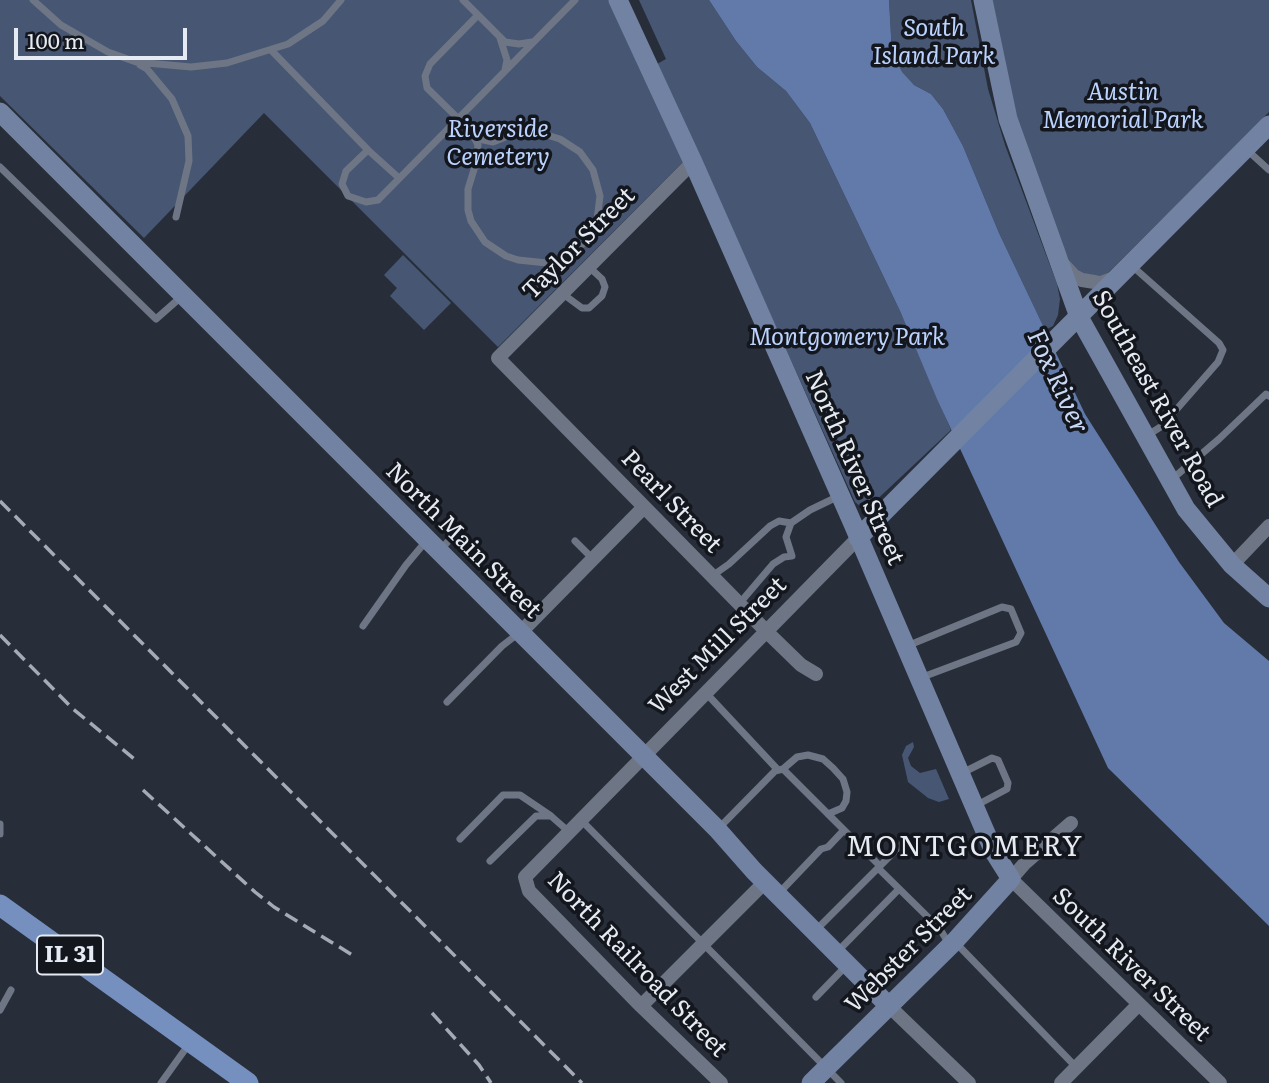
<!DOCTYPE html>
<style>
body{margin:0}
#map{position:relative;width:1269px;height:1083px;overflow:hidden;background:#272e3a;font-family:Literata,serif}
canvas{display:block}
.scale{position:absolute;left:14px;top:28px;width:173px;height:32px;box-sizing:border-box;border:4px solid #e6ebf3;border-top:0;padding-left:9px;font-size:21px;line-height:24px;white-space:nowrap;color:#e6ebf3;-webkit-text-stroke:5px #13161c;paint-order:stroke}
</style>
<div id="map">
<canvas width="1269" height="1083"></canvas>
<div class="scale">100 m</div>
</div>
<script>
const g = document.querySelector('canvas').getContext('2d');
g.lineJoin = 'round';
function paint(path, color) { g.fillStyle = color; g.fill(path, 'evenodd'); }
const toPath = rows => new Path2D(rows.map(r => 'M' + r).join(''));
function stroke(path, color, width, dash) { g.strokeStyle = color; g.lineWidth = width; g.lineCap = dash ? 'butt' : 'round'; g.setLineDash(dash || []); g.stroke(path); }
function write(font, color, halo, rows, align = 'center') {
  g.font = font + ' Literata,serif'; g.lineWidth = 7; g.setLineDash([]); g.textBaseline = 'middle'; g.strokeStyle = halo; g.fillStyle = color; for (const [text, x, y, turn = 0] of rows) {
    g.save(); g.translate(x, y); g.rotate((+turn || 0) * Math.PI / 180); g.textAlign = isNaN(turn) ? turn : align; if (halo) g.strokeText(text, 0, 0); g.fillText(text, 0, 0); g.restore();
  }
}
const green = toPath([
 [0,0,609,0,685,160,498,347,264,113,144,238,0,96],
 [639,0,709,0,736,41,757,67,786,91,810,123,900,311,951,430,869,507,863,509,855,502,657,64,666,59],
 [889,0,971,0,988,89,1005,145,1057,284,1060,299,1058,315,1053,326,1045,330,999,233,963,146,943,109,931,94,914,85,901,72,892,53],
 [987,0,1269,0,1269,112,1109,272,1103,276,1082,274,1071,265,1031,173],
 [403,255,451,303,424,330,390,296,397,288,384,275],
 [913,742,914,747,908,758,911,766,920,773,936,769,949,799,939,802,928,798,908,782,902,755,906,746]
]);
const water = toPath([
 [709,0,889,0,892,53,902,72,914,85,931,94,943,109,963,146,999,233,1085,414,1179,562,1224,623,1269,661,1269,926,1108,768,937,399,900,311,810,123,786,91,757,67,736,41]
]);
const lane = toPath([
 [33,0,61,25,108,52,136,62,191,67,227,63,288,44,323,21,341,0],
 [463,0,505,42,519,44,532,42],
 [500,38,507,60,505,70],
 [272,51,368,150,399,178],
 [140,65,147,69,172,99,188,136,189,161,176,217],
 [472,133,478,145,476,163,468,189,468,210,471,221,485,242,506,256,518,260,547,263,565,257,584,243,597,220,600,196,593,170,580,152,560,139,537,132,518,132,493,142,479,139,427,88,425,76,430,64,478,15],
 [1246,149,1269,170],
 [368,150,346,171,342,184,348,196,366,202,378,200,575,0],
 [0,167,156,319,181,297],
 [1131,265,1219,343,1223,350,1218,362,1162,426,1148,435],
 [563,294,582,308,589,308,602,296,605,287,602,279,589,267],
 [1171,480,1219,439,1266,394,1269,396],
 [575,541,593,559],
 [439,551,460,529],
 [712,576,729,564,770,526,779,521,791,523],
 [739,604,773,564,784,557,792,556,786,537,791,523,810,510,839,496],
 [363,626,406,565,427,540],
 [907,646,1002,607,1011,609,1021,633,1016,642,920,678],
 [706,693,778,770],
 [447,702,502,646,519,633],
 [783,769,797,757,808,755,823,759,833,768,843,779,847,792,846,801,842,808,828,814],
 [962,773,992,758,998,760,1008,783,1007,789,977,805],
 [580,819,841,1083],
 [0,824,0,834],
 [718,829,775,771,783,769,880,866],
 [460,839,503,795,520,795,551,816],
 [490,861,536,816,551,816,568,831],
 [878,868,940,929,949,944],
 [780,892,821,849,828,847,844,830],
 [815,931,908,838],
 [955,942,1076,1067],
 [837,952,899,889],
 [816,997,847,965],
 [0,1010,11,990],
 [161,1083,189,1044]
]);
const street = toPath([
 [693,162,498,358,767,632,801,665,816,674],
 [1062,263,1074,276,1082,280,1101,283,1114,278],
 [1232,565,1269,526],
 [520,633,644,507],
 [1071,823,1025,863,1011,879,1220,1083],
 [641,1006,765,882],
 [889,1006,969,1083],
 [721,1083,641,1006,529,891,525,877,858,538],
 [1061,1083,1139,1004]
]);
const secondary = toPath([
 [618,0,693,162,853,524,994,852,1011,879,954,942,811,1083],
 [983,0,1008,119,1079,317,1186,509,1232,565,1269,598],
 [0,112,717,829,754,871,889,1006],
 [858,538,1269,125]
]);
const primary = toPath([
 [0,905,248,1083]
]);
const rail = toPath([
 [0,501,582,1083],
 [0,635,73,709,138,762],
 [143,790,255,892,274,907,354,956],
 [432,1013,479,1065,491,1083]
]);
const shields = [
 [70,955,66]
];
const shieldNames = [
 ["IL 31",70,955]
];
const parkNames = [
 ["South",934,29],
 ["Island Park",934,57],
 ["Austin",1123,93],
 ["Memorial Park",1123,121],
 ["Riverside",498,130],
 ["Cemetery",498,158],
 ["Montgomery Park",847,338]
];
const streetNames = [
 ["Taylor Street",579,244,-45],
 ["Southeast River Road",1157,399,61],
 ["North River Street",854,468,66],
 ["Pearl Street",671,502,46],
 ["North Main Street",463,541,45],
 ["West Mill Street",718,646,-45],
 ["Webster Street",909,950,-45],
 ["North Railroad Street",637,965,46],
 ["South River Street",1131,965,44]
];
const waterNames = [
 ["Fox River",1057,382,65]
];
const quarterNames = [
 ["MONTGOMERY",965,848]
];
paint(green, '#465673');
paint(water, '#617aaa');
stroke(lane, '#6e7685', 7);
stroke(street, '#6e7685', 14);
stroke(secondary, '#7282a2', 19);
stroke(primary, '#758fbf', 21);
stroke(rail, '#a5aab4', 3.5, [14, 7]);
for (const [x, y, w] of shields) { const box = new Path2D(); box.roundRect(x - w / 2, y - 19.5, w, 39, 5); g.fillStyle = '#13161c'; g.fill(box); stroke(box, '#e6ebf3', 2); }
write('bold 23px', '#e6ebf3', null, shieldNames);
write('italic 24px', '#bbd3fe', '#13161c', parkNames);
write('24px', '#e6ebf3', '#13161c', streetNames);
write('italic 26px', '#c8d8f5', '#13161c', waterNames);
g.letterSpacing = '2px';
write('28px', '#e6ebf3', '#13161c', quarterNames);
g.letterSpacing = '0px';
</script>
